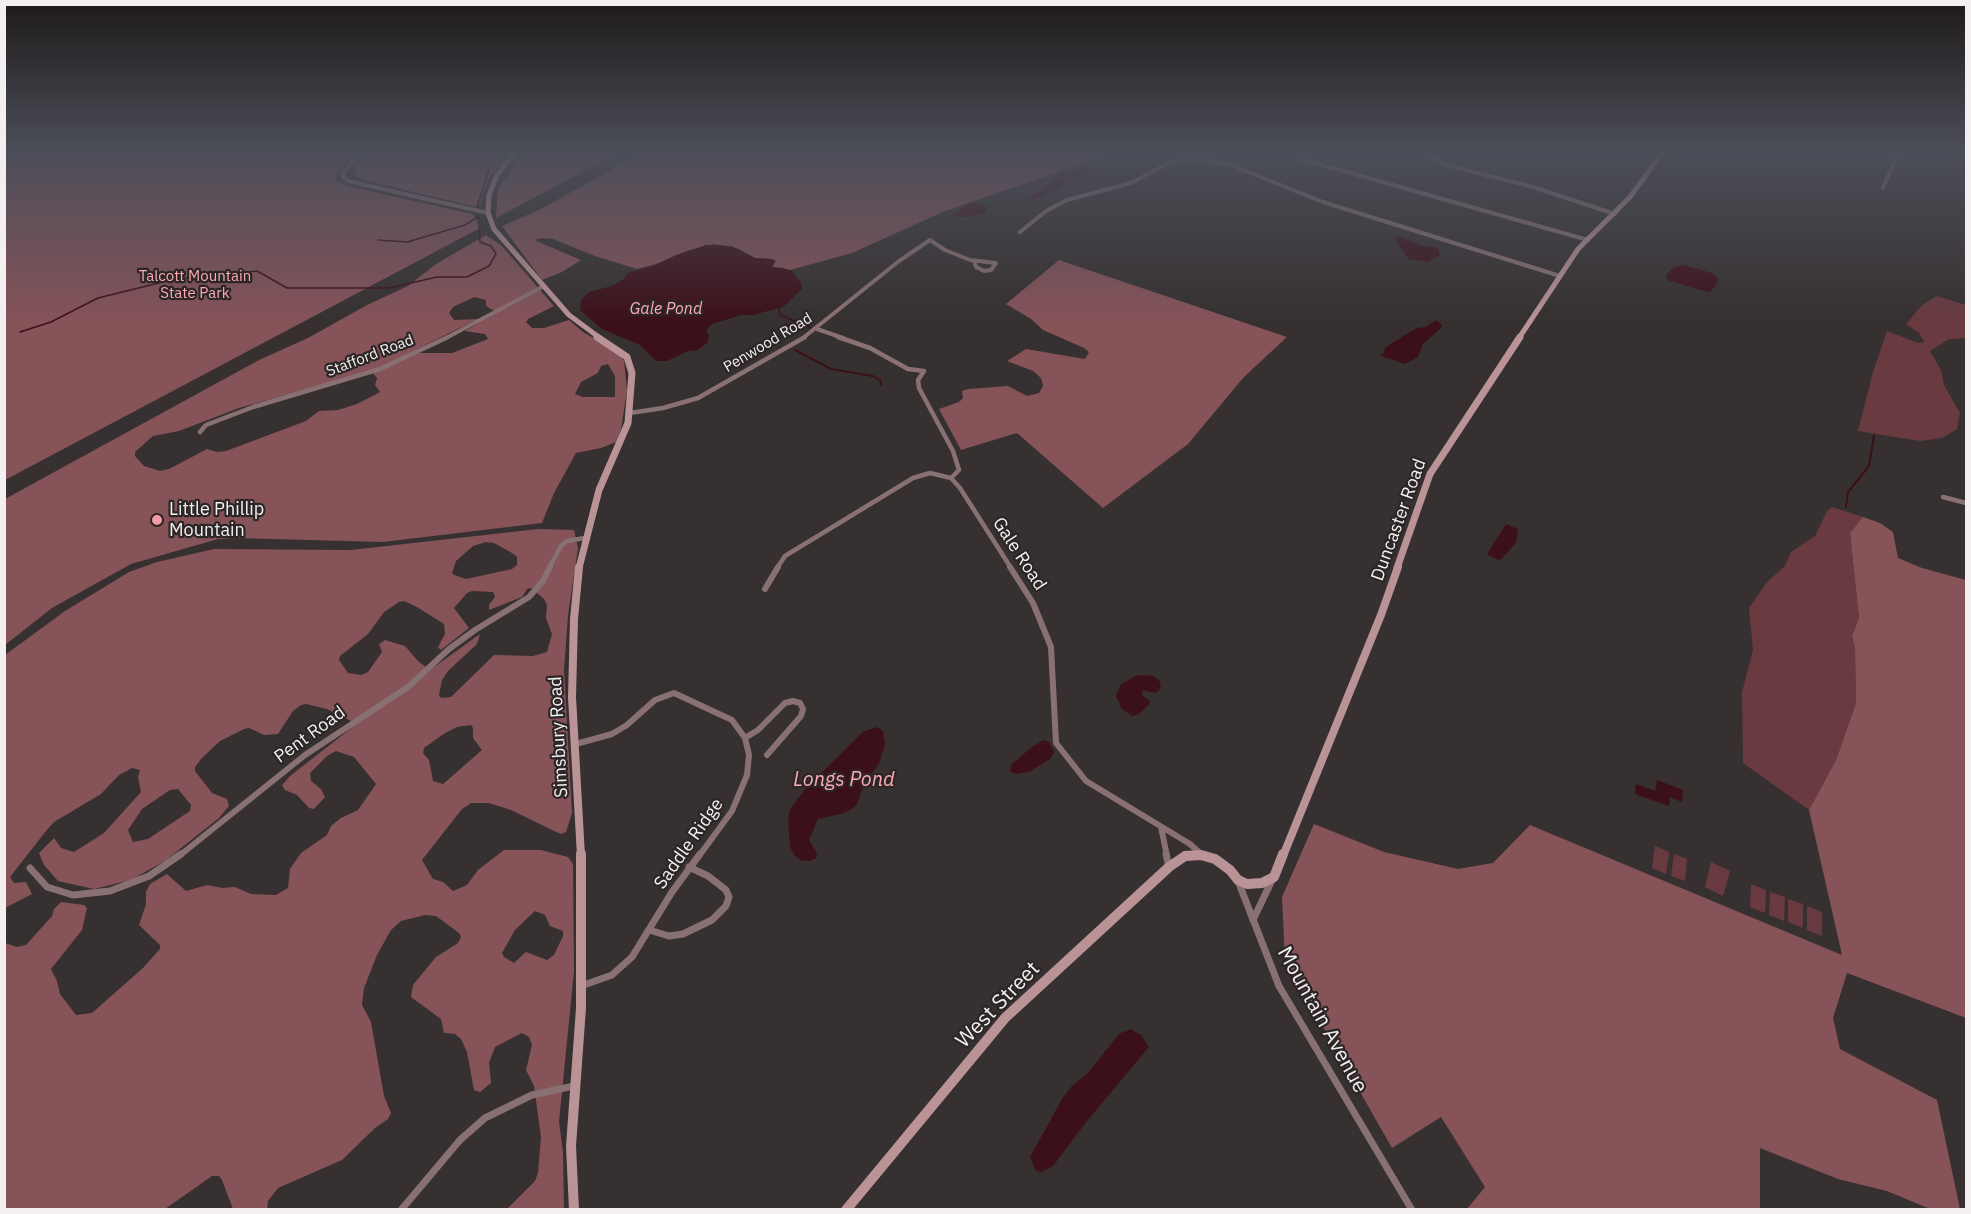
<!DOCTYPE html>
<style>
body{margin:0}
#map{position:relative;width:1971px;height:1214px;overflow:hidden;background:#363030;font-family:"IBM Plex Sans",sans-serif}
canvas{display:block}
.frame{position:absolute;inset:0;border:6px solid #f4eff0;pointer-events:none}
</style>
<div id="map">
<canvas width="1971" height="1214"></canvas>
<div class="frame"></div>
</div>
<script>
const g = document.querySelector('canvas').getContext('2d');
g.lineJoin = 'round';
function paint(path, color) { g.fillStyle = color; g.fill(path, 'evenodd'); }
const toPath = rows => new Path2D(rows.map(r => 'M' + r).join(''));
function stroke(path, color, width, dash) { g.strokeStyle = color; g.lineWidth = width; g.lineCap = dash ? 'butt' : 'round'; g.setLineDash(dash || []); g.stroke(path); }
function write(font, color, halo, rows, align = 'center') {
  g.font = font + ' "IBM Plex Sans",sans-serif'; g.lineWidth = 4.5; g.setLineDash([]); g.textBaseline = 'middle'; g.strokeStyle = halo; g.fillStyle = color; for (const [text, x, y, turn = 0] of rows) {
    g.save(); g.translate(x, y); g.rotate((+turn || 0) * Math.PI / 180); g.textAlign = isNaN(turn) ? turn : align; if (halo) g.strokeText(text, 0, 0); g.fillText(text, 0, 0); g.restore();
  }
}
const green = toPath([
 [1937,296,1966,305,1966,338,1949,339,1930,351,1941,370,1944,385,1960,413,1957,429,1942,438,1920,441,1858,431,1873,372,1887,331,1918,343,1924,342,1919,333,1906,324,1922,305],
 [1832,507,1863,517,1850,533,1859,618,1852,636,1855,648,1856,703,1836,760,1809,810,1743,763,1742,692,1753,650,1749,608,1767,582,1785,566,1791,552,1815,536,1827,511],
 [1655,846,1669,852,1666,874,1652,868],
 [1674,854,1687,859,1685,881,1671,876],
 [1711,862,1730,871,1723,896,1705,887],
 [1751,884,1766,890,1765,913,1750,907],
 [1770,892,1785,897,1784,921,1769,915],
 [1788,899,1803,904,1803,928,1788,922],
 [1807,906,1822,912,1822,936,1807,930]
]);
const forest = toPath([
 [5,153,356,153,336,174,335,181,347,186,473,214,480,228,5,480],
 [368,153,509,153,488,180,480,204,476,207,359,179,356,177,355,167],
 [524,153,618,153,496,218,498,188],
 [641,153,1113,153,945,211,852,253,790,270,771,267,772,259,755,258,737,248,714,244,687,251,663,262,637,269,595,256,553,239,542,238,534,240,581,260,562,272,542,280,502,226,541,209],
 [486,235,501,245,554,306,528,319,526,322,532,328,544,328,569,320,583,332,614,350,624,360,627,391,621,429,616,442,601,448,576,453,554,493,542,523,383,542,236,538,218,539,131,564,52,608,5,645,5,499,259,360,308,338,367,305,408,286,436,264],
 [474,297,486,300,486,305,489,308,498,312,465,331,485,334,488,339,452,353,416,353,415,350,478,319,454,320,449,313,453,307],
 [608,364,615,376,615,397,583,397,575,394,581,382,598,373,601,366],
 [371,371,377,378,375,385,380,392,357,404,338,410,319,411,306,421,226,451,217,452,207,449,169,469,160,471,144,466,135,456,135,452,153,436,179,431,239,408],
 [1059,260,1287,337,1243,378,1188,444,1103,508,1017,433,961,450,939,409,959,402,963,398,962,391,968,389,1008,386,1027,396,1039,393,1043,386,1041,378,1033,371,1007,361,1026,349,1085,359,1089,352,1084,348,1043,330,1031,319,1006,304],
 [1863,517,1880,523,1893,532,1898,558,1922,568,1966,580,1966,1018,1847,973,1833,1018,1840,1049,1937,1100,1960,1209,1930,1209,1887,1191,1838,1179,1760,1148,1760,1209,1467,1209,1485,1187,1441,1117,1392,1148,1285,960,1282,897,1314,824,1384,852,1458,869,1493,863,1530,825,1842,955,1809,810,1836,760,1856,703,1855,648,1852,636,1859,618,1850,533],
 [538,529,574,530,578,548,568,615,564,670,572,813,566,832,561,834,550,829,511,810,489,803,471,803,462,809,422,860,433,879,443,882,453,891,467,885,478,870,504,850,541,850,568,857,573,864,574,971,559,1122,563,1152,564,1209,507,1209,535,1181,538,1173,541,1137,534,1086,526,1070,532,1045,529,1037,522,1033,495,1047,489,1063,491,1083,480,1092,474,1090,467,1052,461,1039,455,1034,444,1033,441,1019,411,997,413,985,417,980,436,957,458,943,461,937,459,933,436,916,425,915,401,921,391,930,377,955,364,988,362,1005,371,1022,384,1096,391,1113,388,1119,375,1128,342,1160,278,1188,268,1201,267,1209,233,1209,222,1180,219,1176,212,1176,165,1209,5,1209,5,943,17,947,26,945,52,916,54,909,61,902,84,905,87,908,82,930,51,969,57,981,60,994,76,1015,92,1013,143,968,160,949,160,945,139,925,146,904,146,892,150,884,167,874,186,891,207,885,222,888,235,887,251,894,276,895,288,888,290,869,301,853,327,835,331,826,341,818,358,810,376,784,354,757,336,751,327,756,310,773,311,781,321,789,325,797,314,809,309,808,297,795,285,790,282,785,290,776,354,726,353,722,327,709,306,704,301,705,293,711,278,734,264,735,249,728,244,729,220,741,201,759,195,767,195,771,212,793,227,799,229,806,219,818,166,860,131,880,94,889,58,881,44,865,39,853,54,838,61,848,74,852,104,833,141,792,138,777,140,770,132,768,119,775,101,794,54,822,46,831,10,877,14,883,26,882,32,894,5,908,5,655,65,611,129,572,157,562,214,549,351,550],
 [486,542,494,543,512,553,517,557,517,565,512,569,466,579,454,575,452,573,456,561,473,546],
 [531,588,544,599,547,605,546,618,552,634,547,652,533,656,494,655,451,697,441,698,439,695,442,680,448,671,477,644,480,634,430,670,418,661,405,646,385,640,379,644,382,652,368,672,361,675,348,673,339,660,340,656,368,634,384,612,399,602,404,601,417,607,444,624,445,634,438,647,441,650,469,628,454,608,467,593,472,591,493,592,495,597,489,605,489,610,522,597,527,589],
 [471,725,473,728,473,738,482,750,443,784,433,781,429,760,423,753,424,748,445,733,457,727],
 [178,789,191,805,190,811,148,839,133,842,128,830,142,809,170,790],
 [535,911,545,915,550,926,563,931,563,936,554,955,547,960,526,952,514,963,504,957,502,953,515,930]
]);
const water = toPath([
 [1081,166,1092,171,1072,179,1038,199,1027,199,1046,187,1059,171,1071,171],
 [975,203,987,207,986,213,971,217,955,217,954,215,965,205],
 [1400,236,1423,246,1438,248,1440,255,1428,262,1409,259,1396,243,1396,238],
 [706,245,731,246,755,258,772,259,776,261,772,267,783,268,792,271,802,284,802,289,783,307,753,315,741,315,712,324,706,330,709,336,707,343,698,350,688,351,667,361,656,361,640,345,602,329,580,310,581,300,589,292,612,286,624,279,626,275,630,272,653,266,676,255],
 [1684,265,1712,273,1718,278,1718,282,1711,291,1707,292,1667,280,1666,275,1674,267],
 [1436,320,1442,325,1440,329,1423,344,1418,357,1405,364,1378,355,1383,354,1386,347,1392,343,1417,328,1426,327],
 [1506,524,1518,529,1516,543,1500,560,1496,559,1487,554],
 [1138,675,1153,676,1159,680,1161,686,1158,692,1155,693,1143,690,1142,695,1150,701,1150,704,1139,714,1132,716,1122,709,1116,696,1121,684],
 [876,727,883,731,885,744,879,764,865,782,856,806,844,813,818,819,809,840,817,854,816,858,810,861,802,861,794,855,790,847,788,819,790,809,806,788,863,732],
 [1044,740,1049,742,1054,752,1050,759,1029,772,1016,774,1010,771,1011,765,1033,746],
 [1657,780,1683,790,1682,802,1670,797,1669,806,1635,794,1636,784,1655,791],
 [1130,1029,1141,1035,1149,1047,1087,1121,1053,1166,1041,1172,1036,1171,1030,1157,1062,1099,1071,1087,1087,1074,1119,1034]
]);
const streamFar1 = toPath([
 [477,207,490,166,497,153],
 [779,308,780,315,811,328],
 [20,332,51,322,98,298,175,279,257,271,287,288,389,288,437,277,467,277,489,266,496,254,491,246,480,242,479,216,465,225,407,242,378,240]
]);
const stream = toPath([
 [795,350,831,369,873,376,880,380,881,385],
 [1846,507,1848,492,1869,466,1874,435]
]);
const streetFar3 = toPath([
 [361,153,343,173,344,178,348,181,488,213],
 [1299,153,1296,156,1301,159,1588,240],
 [1426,153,1446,165,1530,186,1615,214],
 [1883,188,1896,158,1901,153],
 [1020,232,1046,211,1067,200,1131,183,1168,163,1180,160,1207,160,1231,165,1323,202,1560,276],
 [817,329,843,338],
 [446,338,544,286],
 [803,338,899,261,930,240,945,250,970,260,996,263,991,270,984,271,976,267,974,261]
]);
const streetFar2 = toPath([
 [838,337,870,348,908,369,924,371],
 [924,371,918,380,919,388,953,451,959,470,951,478],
 [630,413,663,408,698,398,805,337],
 [200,432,206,425,253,407,380,369,448,337],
 [1943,497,1966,503],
 [549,568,561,546,567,541,585,538],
 [777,568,785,556,913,478,930,473,951,478,960,488,1011,568]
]);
const streetFar1 = toPath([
 [1010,567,1033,603,1051,647,1056,743,1086,781,1190,844,1201,854],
 [765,589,778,567],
 [745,738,758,730,785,703,793,701,800,703,803,709,801,716,767,755],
 [576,744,612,734,627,725,655,700,674,693,732,720,745,738,749,755,747,775,732,811,699,856],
 [1161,827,1167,856],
 [179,856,305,755,408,687,449,649,475,630,529,597,543,581,550,567]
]);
const street = toPath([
 [1166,854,1169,867],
 [30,868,47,887,73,895,110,891,149,876,181,854],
 [1238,881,1279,986,1412,1210],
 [1253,920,1273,878],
 [649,930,669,936,683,934,712,920,726,906,729,897,726,890,708,876,689,867],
 [581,986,612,975,632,957,672,892,700,854],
 [401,1210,460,1140,485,1118,532,1095,574,1086]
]);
const secondaryFar3 = toPath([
 [514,153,497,175,489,195,488,213,494,229,569,315,600,338],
 [1519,338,1578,249,1630,197,1662,153]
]);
const secondaryFar2 = toPath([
 [579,568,599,490,628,423,632,373,627,357,597,337],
 [1397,568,1430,474,1520,337]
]);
const secondaryFar1 = toPath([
 [579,567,574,619,572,697,581,856],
 [1186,856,1204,856],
 [1283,856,1381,615,1398,567]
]);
const secondary = toPath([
 [574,1210,571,1146,581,1008,581,854],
 [846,1210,1005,1018,1169,867,1185,856,1201,855,1215,859,1230,870,1238,880,1247,884,1262,883,1274,877,1283,854]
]);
const markers = [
 [157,520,6,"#f49aa5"]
];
const farParknames = [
 ["Talcott Mountain",195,277],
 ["State Park",195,294]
];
const farStreetnames = [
 ["Penwood Road",768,343,-31],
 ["Stafford Road",370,356,-21]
];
const farWaternames = [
 ["Gale Pond",666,309]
];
const poiNames = [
 ["Little Phillip",169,510],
 ["Mountain",169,531]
];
const streetNames = [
 ["Duncaster Road",1399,520,-70],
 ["Gale Road",1019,554,57],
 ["Pent Road",310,735,-36],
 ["Simsbury Road",559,737,-93],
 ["Saddle Ridge",689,844,-55]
];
const waterNames = [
 ["Longs Pond",844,780]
];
const nearStreetnames = [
 ["West Street",998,1005,-46],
 ["Mountain Avenue",1322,1020,61]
];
paint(green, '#693a40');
paint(forest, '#865359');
paint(water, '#3c1019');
stroke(streamFar1, '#3c1019', 1.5);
stroke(stream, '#3c1019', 2);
stroke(streetFar3, '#897173', 4);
stroke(streetFar2, '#897173', 4.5);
stroke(streetFar1, '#897173', 6);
stroke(street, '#897173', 7);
stroke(secondaryFar3, '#ba9397', 5);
stroke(secondaryFar2, '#ba9397', 7);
stroke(secondaryFar1, '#ba9397', 8);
stroke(secondary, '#ba9397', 10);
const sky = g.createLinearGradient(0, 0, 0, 323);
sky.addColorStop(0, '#1e1a1a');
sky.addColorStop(0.47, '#4c4e59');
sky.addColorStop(1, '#4c4e5900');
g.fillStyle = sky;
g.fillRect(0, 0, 1971, 323);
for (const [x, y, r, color] of markers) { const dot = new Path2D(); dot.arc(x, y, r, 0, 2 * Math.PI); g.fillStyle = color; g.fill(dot); stroke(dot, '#2c2626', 2); }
write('15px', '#fca9b2', '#2c2626', farParknames);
write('15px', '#f4eff0', '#2c2626', farStreetnames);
write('italic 16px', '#feaab4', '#2c2626', farWaternames);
write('18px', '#f4eff0', '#2c2626', poiNames, 'left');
write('18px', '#f4eff0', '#2c2626', streetNames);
write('italic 20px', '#feaab4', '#2c2626', waterNames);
write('21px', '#f4eff0', '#2c2626', nearStreetnames);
</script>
